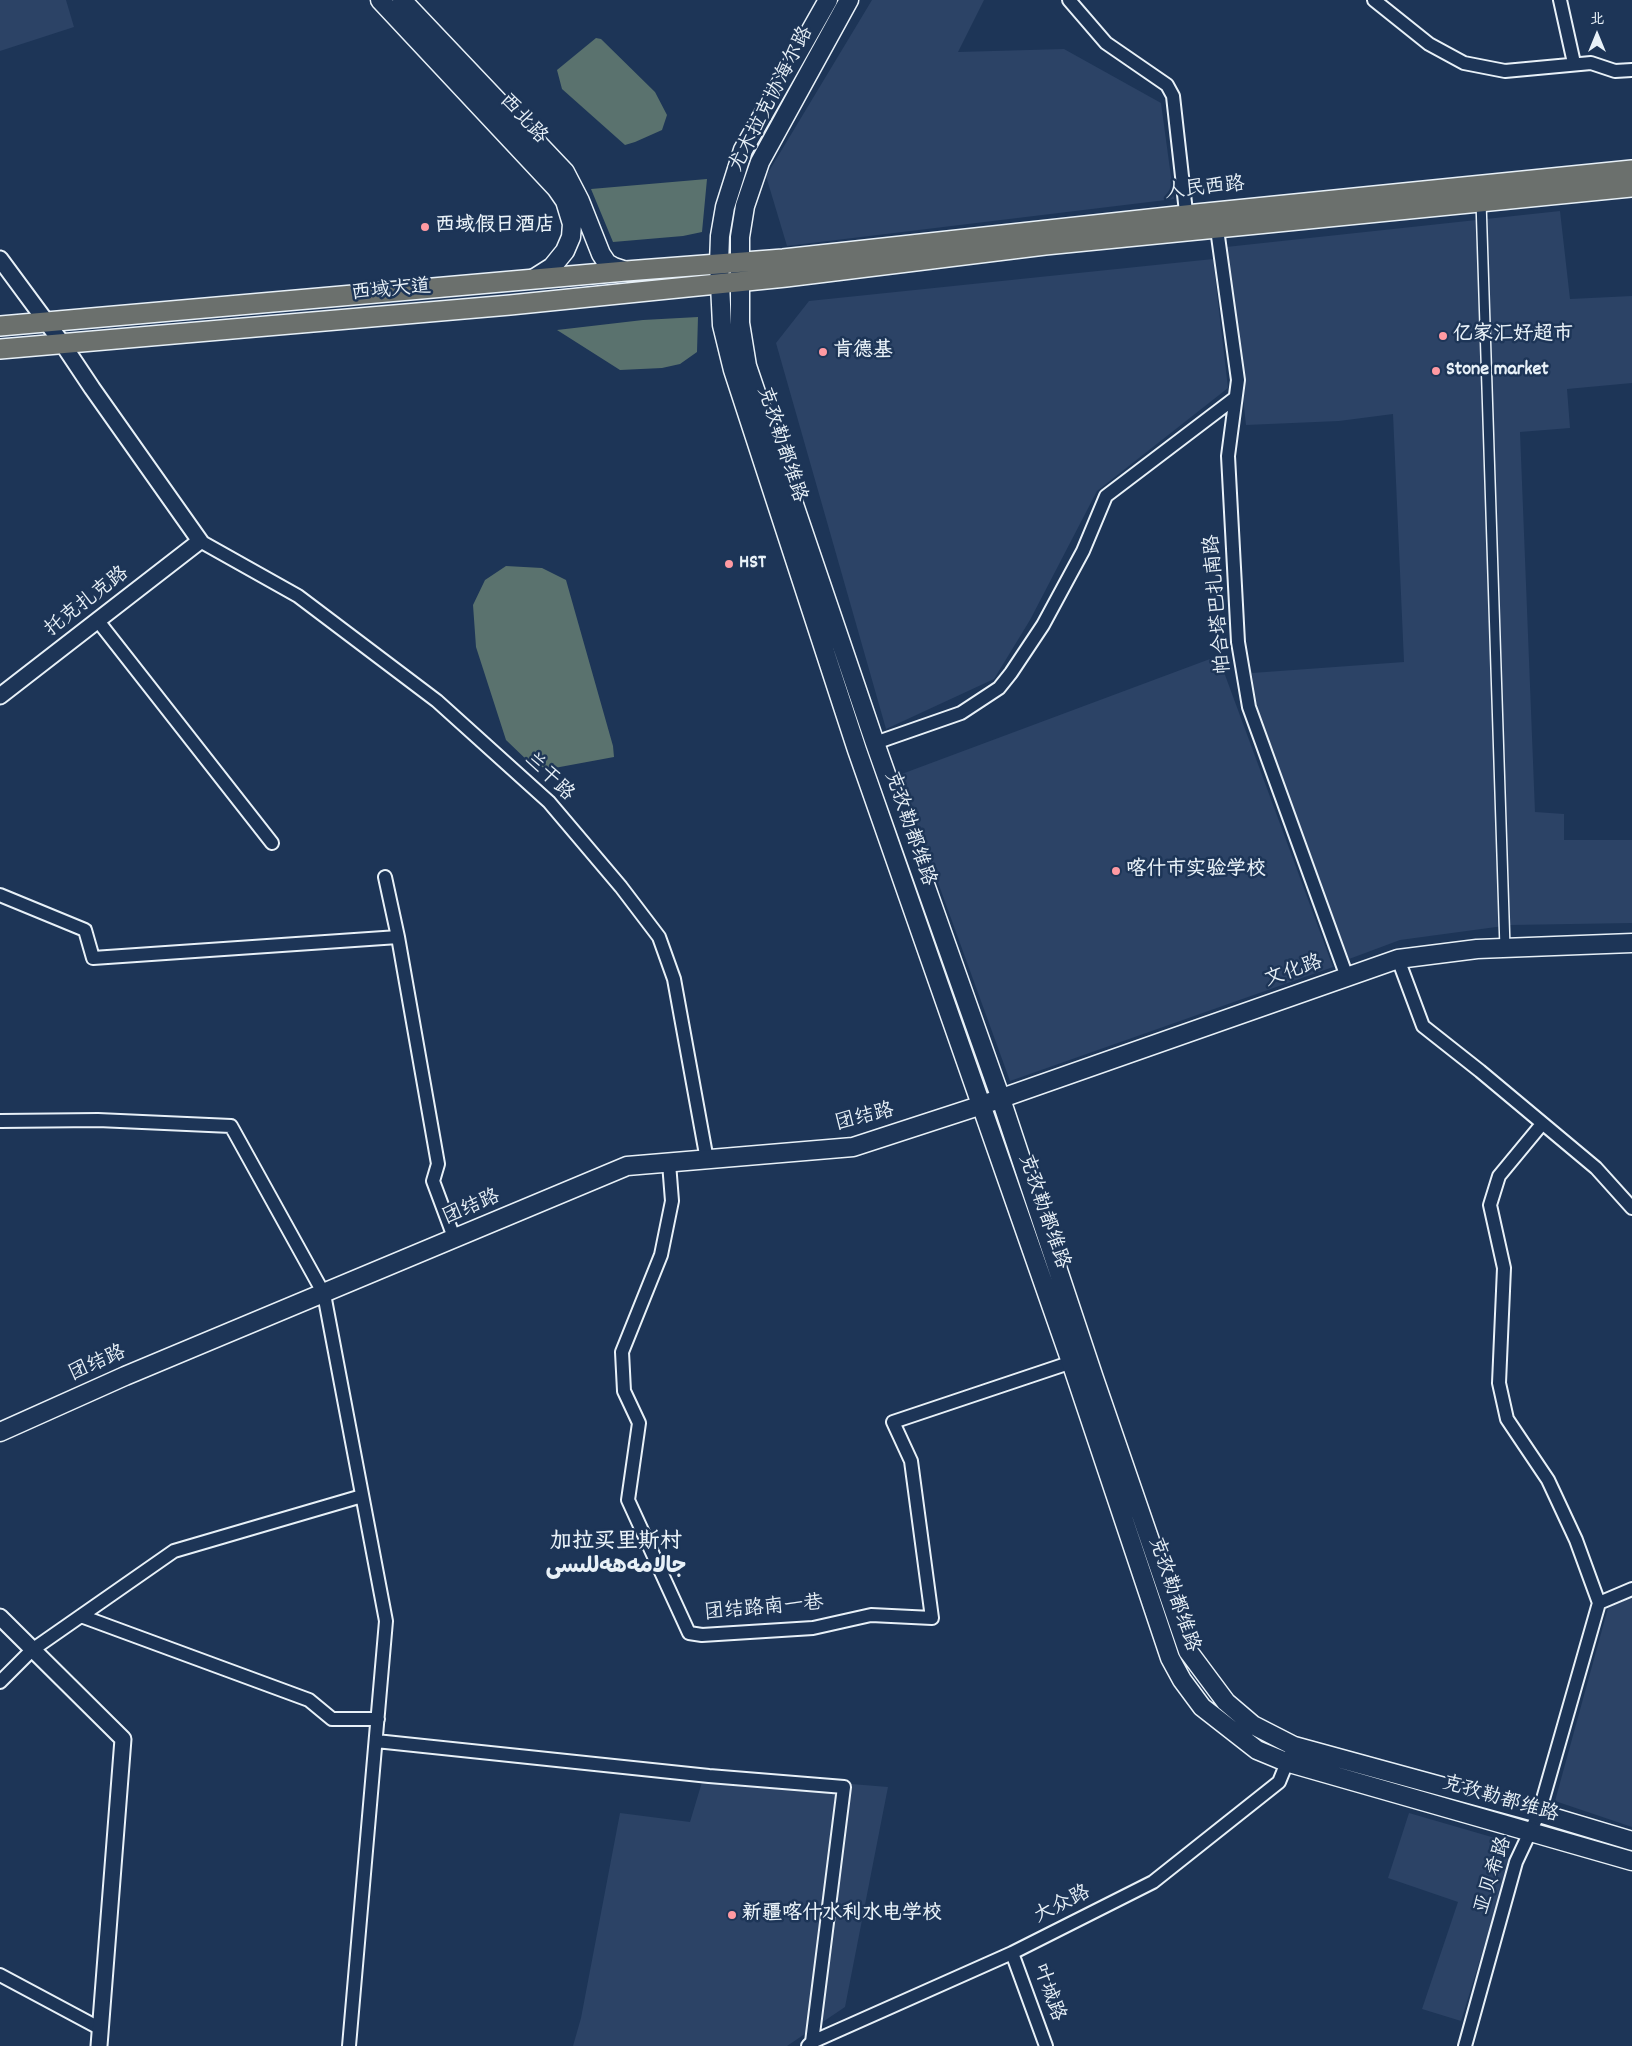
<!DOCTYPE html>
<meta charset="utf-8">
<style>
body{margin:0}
#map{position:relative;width:1632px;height:2046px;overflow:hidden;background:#1d3557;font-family:Dekko,"LXGW WenKai TC",sans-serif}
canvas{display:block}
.north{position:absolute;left:1572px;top:10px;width:50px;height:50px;-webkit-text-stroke:4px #1d3557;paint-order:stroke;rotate:0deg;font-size:14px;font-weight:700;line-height:20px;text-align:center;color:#e8f1f8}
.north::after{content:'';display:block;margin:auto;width:18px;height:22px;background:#e8f1f8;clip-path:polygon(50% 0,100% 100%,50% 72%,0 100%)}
</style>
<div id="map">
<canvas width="1632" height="2046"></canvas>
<div class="north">北</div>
</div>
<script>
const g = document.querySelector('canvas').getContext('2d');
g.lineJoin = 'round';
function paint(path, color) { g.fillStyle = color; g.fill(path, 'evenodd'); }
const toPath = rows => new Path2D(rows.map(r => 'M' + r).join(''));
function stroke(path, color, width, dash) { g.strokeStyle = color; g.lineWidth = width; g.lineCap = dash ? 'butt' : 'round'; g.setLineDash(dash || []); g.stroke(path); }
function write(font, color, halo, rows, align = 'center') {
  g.font = font + ' Dekko,"Playpen Sans Arabic","LXGW WenKai TC",sans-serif'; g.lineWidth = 5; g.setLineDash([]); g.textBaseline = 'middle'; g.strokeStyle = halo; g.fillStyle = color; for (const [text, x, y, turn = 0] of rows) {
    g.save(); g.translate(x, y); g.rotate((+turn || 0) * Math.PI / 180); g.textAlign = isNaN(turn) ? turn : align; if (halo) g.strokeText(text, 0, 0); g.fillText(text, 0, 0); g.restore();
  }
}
const built = toPath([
 [0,0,66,0,74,27,0,51],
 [872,0,984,0,958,52,1064,49,1161,103,1174,199,787,246,766,176],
 [1560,211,1570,299,1632,296,1632,383,1567,389,1570,428,1520,432,1535,812,1564,814,1564,840,1632,840,1632,923,1511,925,1400,940,1349,959,1265,734,1254,696,1252,673,1404,662,1393,414,1339,421,1246,425,1226,247],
 [1213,259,1228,388,1097,491,1030,620,994,679,886,729,776,343,809,301],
 [1218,656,1333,967,1010,1081,899,775],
 [1632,1597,1632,1827,1555,1801,1608,1608],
 [705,1772,888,1787,845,2007,787,2046,573,2046,581,2018,620,1813,690,1822],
 [1409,1813,1495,1838,1510,1863,1461,2021,1422,2009,1458,1902,1388,1878]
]);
const green = toPath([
 [596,38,601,39,655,92,667,115,662,130,635,142,625,145,562,89,557,70],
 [707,179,702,232,683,236,613,242,591,189],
 [698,317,697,352,680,364,662,368,620,370,557,330,643,320],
 [506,566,542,568,566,580,613,746,614,757,549,769,531,764,506,740,476,647,473,605,485,580]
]);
const pedestrian = toPath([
 [1481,201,1505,948]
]);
const minor = toPath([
 [1069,0,1106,43,1167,85,1173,96,1187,221],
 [1374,0,1429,44,1464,63,1505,71,1591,63,1615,71,1632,70],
 [1560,0,1574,63],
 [1216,222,1238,380,1228,456,1238,642,1249,707,1347,977],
 [200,541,298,596,437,701,549,802,621,887,659,937,674,979,707,1160],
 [98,621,272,843],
 [875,743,961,713,999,688,1011,673,1043,625,1083,551,1106,496,1235,398],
 [385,877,398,937,438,1164,433,1181,455,1240],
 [0,895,85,930,93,958,398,937],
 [1398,959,1423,1026,1480,1071,1596,1168,1632,1208],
 [0,1121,98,1120,231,1126,324,1294,386,1621,349,2046],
 [1542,1124,1499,1176,1490,1205,1504,1268,1499,1383,1507,1419,1548,1480,1576,1540,1599,1603],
 [669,1163,672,1201,661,1255,622,1352,624,1391,639,1423,628,1500,689,1633,702,1635,813,1628,871,1615,932,1618,911,1461,893,1422,1078,1360],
 [1599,1603,1632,1589],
 [81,1616,309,1700,332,1719,378,1719],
 [0,1682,32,1650,174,1551,362,1496],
 [376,1741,709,1776,844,1787,812,2042],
 [1012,1953,1046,2046],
 [0,1975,101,2029],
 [808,2046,812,2042,1012,1953,1153,1882,1279,1782,1290,1755],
 [1465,2046,1516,1862,1539,1813,1599,1603]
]);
const tertiary = toPath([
 [0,259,62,343,92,388,200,541,0,696],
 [0,1617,123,1739,99,2046]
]);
const secondary = toPath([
 [380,0,556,188,565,201,572,224,571,237,565,251,552,267,533,279],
 [402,0,565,172,580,201,601,254,607,263,614,267,626,271],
 [828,0,743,150,725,207,720,236,719,264,722,325,733,370,857,750,1071,1362,1170,1658,1182,1680,1202,1707,1257,1750,1286,1762,1632,1861],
 [849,0,760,162,745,206,740,237,740,323,747,366,875,743,1001,1099,1094,1378,1188,1651,1226,1702,1253,1725,1294,1746,1539,1813,1632,1841],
 [0,1432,125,1376,627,1166,853,1147,982,1105,1398,959,1477,949,1632,943]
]);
const primary = toPath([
 [0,326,626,271,783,259,1186,215,1632,170],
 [0,349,510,305,786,277,1045,245,1632,187]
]);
const markers = [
 [425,227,5,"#ff9aa2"],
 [1443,336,5,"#ff9aa2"],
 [823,352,5,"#ff9aa2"],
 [1436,371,5,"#ff9aa2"],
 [729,564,5,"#ff9aa2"],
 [1116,871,5,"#ff9aa2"],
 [732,1915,5,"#ff9aa2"]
];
const streetNames = [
 ["尤木拉克协海尔路",773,100,-63],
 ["西北路",522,120,47],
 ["人民西路",1205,190,-6],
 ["西域大道",391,292,-5],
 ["克孜勒都维路",780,445,72],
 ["托克扎克路",88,603,-38],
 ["帕合塔巴扎南路",1220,604,-95],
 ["兰干路",548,778,44],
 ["克孜勒都维路",908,829,71],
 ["文化路",1294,973,-19],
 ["团结路",865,1119,-14],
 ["团结路",472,1209,-23],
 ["克孜勒都维路",1042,1212,71],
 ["团结路",98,1365,-24],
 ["克孜勒都维路",1172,1595,71],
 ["团结路南一巷",764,1610,-5],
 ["克孜勒都维路",1500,1801,16],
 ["亚贝希路",1495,1876,-72],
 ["大众路",1063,1906,-27],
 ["叶城路",1047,1993,70]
];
const poiNames = [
 ["西域假日酒店",435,227],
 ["亿家汇好超市",1453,336],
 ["肯德基",833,352],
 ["Stone market",1446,371],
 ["HST",739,564],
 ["喀什市实验学校",1126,871],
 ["新疆喀什水利水电学校",742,1915]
];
const quarterNames = [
 ["加拉买里斯村",616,1544],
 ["جالامەھەللىسى",616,1569]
];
paint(built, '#2c4366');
paint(green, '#5a726e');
stroke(pedestrian, '#e8f1f8', 12);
stroke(minor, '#e8f1f8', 16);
stroke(tertiary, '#e8f1f8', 19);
stroke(secondary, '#e8f1f8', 21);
stroke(primary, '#e8f1f8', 22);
stroke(pedestrian, '#1d3557', 9);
stroke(minor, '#1d3557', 12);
stroke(tertiary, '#1d3557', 15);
stroke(secondary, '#1d3557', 18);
stroke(primary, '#6b706d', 19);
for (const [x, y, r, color] of markers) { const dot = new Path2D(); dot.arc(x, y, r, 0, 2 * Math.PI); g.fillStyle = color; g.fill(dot); stroke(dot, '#1d3557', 2); }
write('20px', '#e8f1f8', '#1d3557', streetNames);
write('bold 20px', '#e8f1f8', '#1d3557', poiNames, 'left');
write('bold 22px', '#e8f1f8', '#1d3557', quarterNames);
</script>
